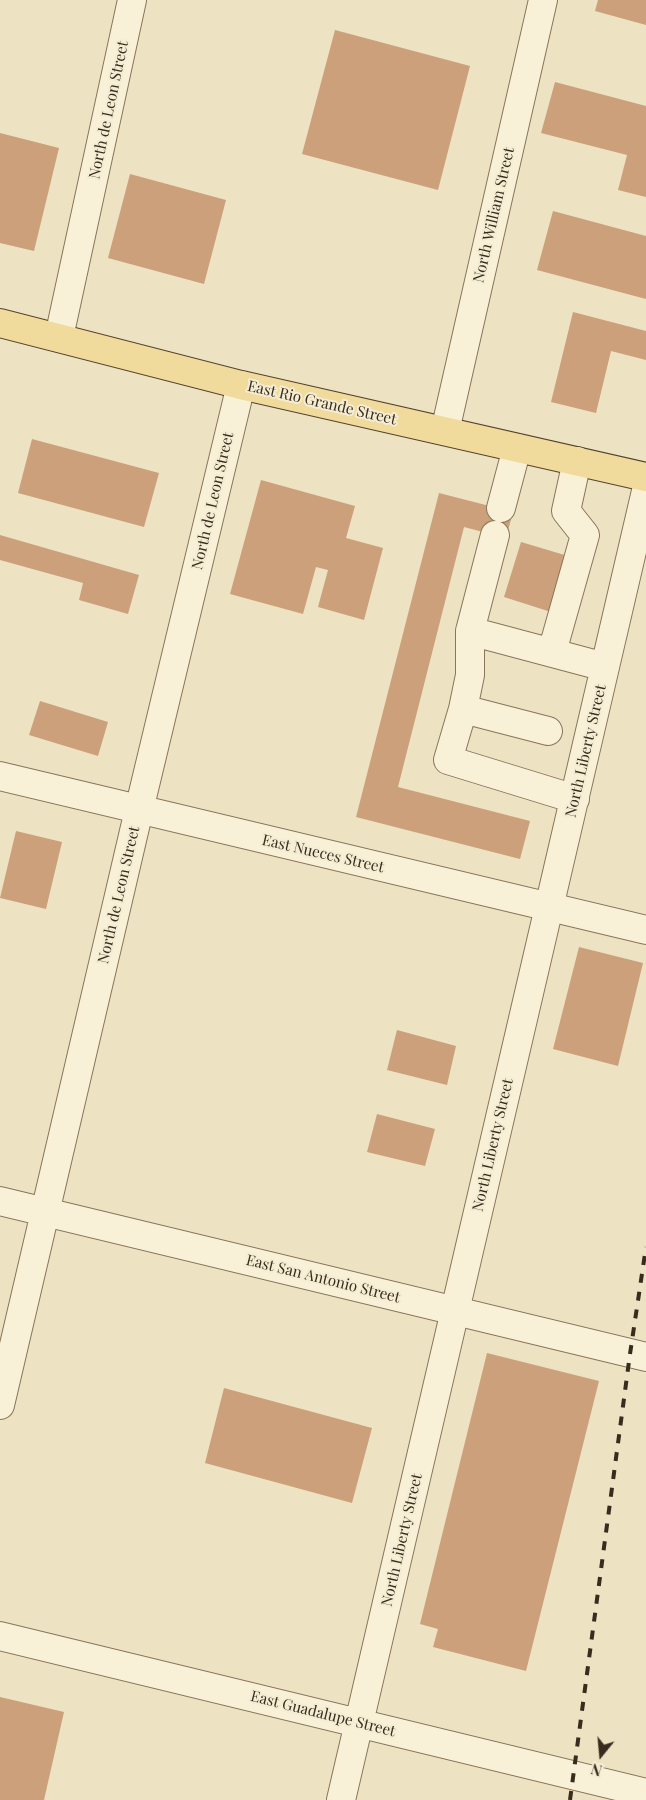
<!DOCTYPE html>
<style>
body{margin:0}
#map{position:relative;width:646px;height:1800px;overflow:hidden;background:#ede3c3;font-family:"Playfair Display",serif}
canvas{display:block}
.north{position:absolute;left:576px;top:1730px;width:50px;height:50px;-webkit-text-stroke:4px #f5edd3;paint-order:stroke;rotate:197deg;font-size:14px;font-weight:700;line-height:20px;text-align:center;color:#382c1e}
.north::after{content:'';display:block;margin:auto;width:18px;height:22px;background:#382c1e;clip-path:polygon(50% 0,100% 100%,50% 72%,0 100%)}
</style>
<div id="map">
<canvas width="646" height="1800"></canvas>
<div class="north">N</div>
</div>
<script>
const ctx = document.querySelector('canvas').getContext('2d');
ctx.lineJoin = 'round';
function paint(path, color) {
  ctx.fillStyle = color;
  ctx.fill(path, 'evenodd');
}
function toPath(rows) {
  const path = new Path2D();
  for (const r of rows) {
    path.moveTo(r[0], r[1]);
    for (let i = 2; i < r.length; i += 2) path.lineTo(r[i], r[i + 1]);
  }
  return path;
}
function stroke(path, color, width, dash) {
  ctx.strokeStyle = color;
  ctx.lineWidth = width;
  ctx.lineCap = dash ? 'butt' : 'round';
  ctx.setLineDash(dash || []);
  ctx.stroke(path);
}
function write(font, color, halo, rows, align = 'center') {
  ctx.font = font + ' "Playfair Display",serif';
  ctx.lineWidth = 4;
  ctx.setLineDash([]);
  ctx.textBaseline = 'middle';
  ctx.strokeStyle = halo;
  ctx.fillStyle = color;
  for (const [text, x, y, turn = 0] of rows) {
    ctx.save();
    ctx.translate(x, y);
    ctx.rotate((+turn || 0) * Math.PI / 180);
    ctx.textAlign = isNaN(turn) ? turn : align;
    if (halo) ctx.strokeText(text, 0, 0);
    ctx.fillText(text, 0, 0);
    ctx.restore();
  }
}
paint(toPath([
 [598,0,646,0,646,25,595,11],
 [335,30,470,66,438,190,302,154],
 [555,82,646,106,646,197,618,190,627,155,541,133],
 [0,133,59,148,34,251,0,243],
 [130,174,226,200,204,284,108,258],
 [553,211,646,236,646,299,537,270],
 [573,312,646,331,646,360,611,351,596,413,551,402],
 [32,439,159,473,144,527,18,493],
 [261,480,355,506,346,538,383,548,364,620,318,607,328,570,316,567,303,614,230,594],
 [439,493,513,512,506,538,464,527,398,787,530,821,520,859,356,817],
 [0,535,139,575,128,614,79,600,83,583,0,560],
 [521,542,568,556,551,612,504,597],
 [40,701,108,722,98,756,29,735],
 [16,831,62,842,46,909,0,898],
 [579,947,643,963,618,1066,553,1049],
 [397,1030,456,1046,447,1085,387,1070],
 [377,1114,435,1129,425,1166,367,1152],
 [487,1353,599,1381,526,1671,433,1647,438,1629,420,1624],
 [224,1388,372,1428,352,1503,205,1463],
 [0,1697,64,1712,44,1800,0,1800]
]), '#cba07a');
const minor = toPath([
 [59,337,132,0],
 [445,431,543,0],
 [501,508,517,448],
 [470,631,495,535],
 [552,652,585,535,566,511,577,461],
 [463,709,470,675,470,631,605,667],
 [548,731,463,709,448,760,575,799],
 [0,776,646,930],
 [0,1201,646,1357],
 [0,1405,139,810,241,385],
 [0,1636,646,1793],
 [341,1800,646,491]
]);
const major = toPath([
 [0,323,241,385,646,477]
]);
stroke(minor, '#88755a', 30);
stroke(major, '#55432e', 30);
stroke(minor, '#f8f0d7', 28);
stroke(major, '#f0da9c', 28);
stroke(toPath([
 [570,1800,630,1354,646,1247]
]), '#382c1e', 4, [9, 9]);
write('15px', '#382c1e', '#f5edd3', [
 ["North de Leon Street",109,110,-78],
 ["North William Street",494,215,-77],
 ["East Rio Grande Street",322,403,13],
 ["North de Leon Street",213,501,-77],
 ["North Liberty Street",586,751,-77],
 ["East Nueces Street",323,854,13],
 ["North de Leon Street",119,895,-77],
 ["North Liberty Street",493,1145,-77],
 ["East San Antonio Street",323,1279,14],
 ["North Liberty Street",402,1540,-77],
 ["East Guadalupe Street",323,1714,14]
]);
</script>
